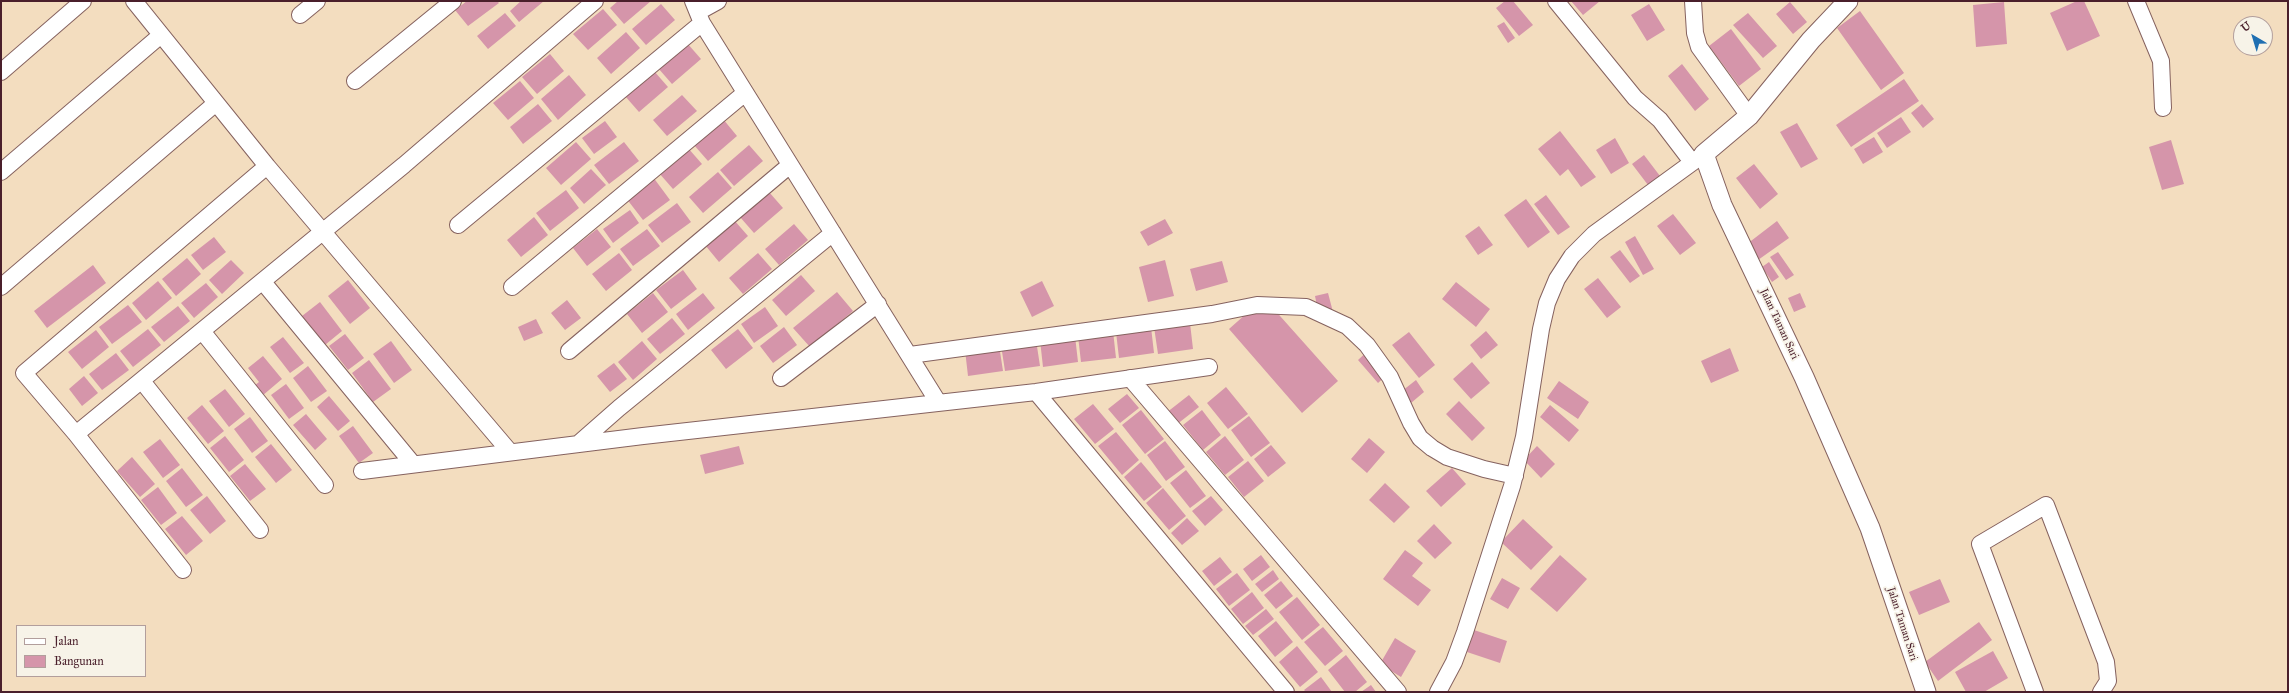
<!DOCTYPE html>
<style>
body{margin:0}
#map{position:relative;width:2289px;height:693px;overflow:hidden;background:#f3ddbf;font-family:"IM FELL Great Primer",serif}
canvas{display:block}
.frame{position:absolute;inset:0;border:2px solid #4a1f2b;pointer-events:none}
.legend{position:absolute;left:16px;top:625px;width:130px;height:52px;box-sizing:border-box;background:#f7f3e8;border:1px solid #b29e9c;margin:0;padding:5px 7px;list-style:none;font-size:12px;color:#4a1f2b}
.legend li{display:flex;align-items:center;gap:8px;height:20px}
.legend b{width:20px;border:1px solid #b29e9c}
.north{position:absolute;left:2233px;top:16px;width:40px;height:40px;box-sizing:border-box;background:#f7f3e8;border:1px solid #b29e9c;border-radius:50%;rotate:322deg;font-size:11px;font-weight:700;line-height:16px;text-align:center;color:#4a1f2b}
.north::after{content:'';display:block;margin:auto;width:14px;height:18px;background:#1f6fb2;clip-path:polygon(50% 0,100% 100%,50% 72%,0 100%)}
</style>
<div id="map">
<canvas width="2289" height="693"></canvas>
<div class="frame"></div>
<ul class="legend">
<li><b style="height:5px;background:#fff"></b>Jalan</li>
<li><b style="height:11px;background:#d595aa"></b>Bangunan</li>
</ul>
<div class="north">U</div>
</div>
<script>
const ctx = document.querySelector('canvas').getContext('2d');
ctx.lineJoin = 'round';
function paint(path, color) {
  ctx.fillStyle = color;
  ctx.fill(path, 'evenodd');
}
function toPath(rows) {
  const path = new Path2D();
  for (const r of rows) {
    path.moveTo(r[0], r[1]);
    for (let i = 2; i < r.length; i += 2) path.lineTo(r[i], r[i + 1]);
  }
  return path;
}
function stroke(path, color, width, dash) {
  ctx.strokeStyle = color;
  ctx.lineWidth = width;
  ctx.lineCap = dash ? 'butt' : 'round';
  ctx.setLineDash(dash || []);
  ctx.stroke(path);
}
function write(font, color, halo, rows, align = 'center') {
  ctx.font = font + ' "IM FELL Great Primer",serif';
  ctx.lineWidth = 3.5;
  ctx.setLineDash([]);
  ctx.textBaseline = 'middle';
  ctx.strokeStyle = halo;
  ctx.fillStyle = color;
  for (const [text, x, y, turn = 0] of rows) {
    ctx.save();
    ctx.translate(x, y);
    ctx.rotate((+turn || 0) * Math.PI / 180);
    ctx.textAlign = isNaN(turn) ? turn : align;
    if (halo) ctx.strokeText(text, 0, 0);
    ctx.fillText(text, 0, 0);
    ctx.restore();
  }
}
paint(toPath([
 [467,1,497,1,499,3,468,26,455,10],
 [521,1,544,1,519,22,510,11],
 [618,1,651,1,624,24,610,8],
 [1505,1,1513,1,1533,25,1519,36,1496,8],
 [1571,1,1600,1,1583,15],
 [2077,1,2084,1,2100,36,2067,51,2050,13],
 [1790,2,1807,22,1793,34,1776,14],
 [2004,2,2007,44,1976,47,1973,5],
 [661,4,675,20,646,45,632,29],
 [1649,4,1665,30,1647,41,1631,15],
 [603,9,617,25,588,50,573,34],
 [1860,11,1904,73,1881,90,1837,28],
 [505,13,516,26,488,49,477,36],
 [1748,13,1777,46,1763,58,1733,25],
 [1504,22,1515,38,1508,43,1497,26],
 [1731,29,1761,69,1739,86,1709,46],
 [626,32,640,48,611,74,597,58],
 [687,43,701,59,672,84,658,68],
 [550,54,564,71,537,94,522,77],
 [1682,64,1709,99,1695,111,1668,76],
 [654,71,668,87,639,112,625,96],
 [569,75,586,95,558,120,541,99],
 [1904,79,1919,101,1851,147,1836,125],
 [520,81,534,98,508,120,493,103],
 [682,95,697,111,667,136,653,120],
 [538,104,552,121,523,144,510,127],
 [1922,104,1934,119,1923,128,1911,113],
 [1901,117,1911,132,1887,148,1877,133],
 [723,119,737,136,708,161,694,145],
 [605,121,617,137,594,154,582,138],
 [1797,123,1818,159,1801,168,1780,132],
 [1560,131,1596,177,1581,187,1568,169,1560,176,1538,149],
 [1874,137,1883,152,1863,164,1854,149],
 [1615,138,1629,163,1611,174,1596,150],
 [2171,140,2184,184,2162,190,2149,147],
 [576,142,591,159,561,185,546,168],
 [624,142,639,161,609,184,594,165],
 [749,145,763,161,734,186,720,170],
 [688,148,702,164,673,189,659,173],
 [1644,155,1660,176,1648,185,1632,164],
 [1754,164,1778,194,1760,209,1736,178],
 [591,169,606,185,584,204,570,188],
 [718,172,732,188,703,213,689,197],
 [653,177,670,200,643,220,626,198],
 [566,190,579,208,550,231,536,213],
 [769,192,783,208,754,233,740,217],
 [1546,195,1570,227,1558,235,1534,204],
 [1526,199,1550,232,1528,248,1504,215],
 [677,203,691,222,662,243,648,225],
 [630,210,639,223,613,243,603,229],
 [1673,214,1696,243,1680,255,1657,226],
 [534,217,548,235,521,257,507,240],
 [1165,219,1173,233,1148,246,1140,232],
 [734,220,748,236,719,262,705,245],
 [1777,221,1789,238,1758,260,1747,244],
 [794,224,808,240,779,265,765,249],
 [1479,226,1493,245,1478,255,1465,236],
 [597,229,611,247,587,266,573,248],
 [647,229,660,246,633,266,620,249],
 [1635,236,1654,269,1643,275,1625,242],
 [214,237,226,252,203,270,191,255],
 [1620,250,1640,276,1630,283,1610,257],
 [1778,252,1794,275,1786,280,1770,257],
 [619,253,632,270,606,291,592,274],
 [758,253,772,269,743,294,729,278],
 [187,258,201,274,176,296,162,279],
 [231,260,244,273,222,294,209,280],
 [1165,260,1174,296,1148,302,1139,267],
 [1222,261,1228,282,1196,291,1190,269],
 [1769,262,1779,277,1772,282,1762,267],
 [93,265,106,283,47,328,34,311],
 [683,270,697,289,671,309,656,290],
 [801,275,815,291,786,316,772,300],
 [1598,278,1621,307,1607,318,1584,289],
 [348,280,370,308,350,324,328,296],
 [158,281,172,298,146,320,132,303],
 [1042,281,1054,306,1032,317,1020,292],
 [1456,282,1490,309,1476,327,1442,299],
 [206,283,218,297,194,318,181,303],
 [837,292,853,311,810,347,793,328],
 [653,293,668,312,642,333,627,314],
 [703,293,715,308,688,330,676,314],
 [1328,293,1333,312,1319,316,1315,296],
 [1800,293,1806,307,1794,312,1788,298],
 [1264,298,1338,381,1302,413,1229,329],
 [567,300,581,318,565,330,551,313],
 [320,302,342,331,325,345,302,316],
 [128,305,142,322,112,344,99,327],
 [178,306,190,321,164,342,151,327],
 [765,307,778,326,754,343,741,324],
 [672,318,685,334,660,354,647,339],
 [536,319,543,333,524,341,518,327],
 [1190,323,1193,349,1158,354,1154,327],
 [784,327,797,345,773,363,760,346],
 [1151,327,1154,353,1119,358,1116,332],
 [148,329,161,345,133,367,120,351],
 [738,329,753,348,726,369,711,350],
 [96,330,109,347,82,369,68,352],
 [1113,331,1116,358,1081,362,1078,336],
 [1486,331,1498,345,1481,359,1470,345],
 [1409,332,1435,365,1419,378,1392,345],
 [345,334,364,358,348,370,329,346],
 [1075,336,1078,362,1043,367,1040,340],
 [283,337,304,363,290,373,270,347],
 [1036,340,1040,366,1005,371,1001,345],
 [391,341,412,370,394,383,373,354],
 [642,341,657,359,633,380,618,362],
 [999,345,1003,371,968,376,965,350],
 [1371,348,1391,371,1378,383,1358,360],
 [1730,348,1739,371,1711,383,1701,361],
 [116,353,129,370,102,390,89,374],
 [263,356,282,379,262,396,254,386,259,382,248,368],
 [369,360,391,389,373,402,352,373],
 [1472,362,1490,383,1471,399,1453,379],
 [614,363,627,379,610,392,597,376],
 [308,366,327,391,311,402,293,378],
 [84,376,98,393,82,406,69,389],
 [1416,380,1424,392,1411,403,1402,391],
 [1559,381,1589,402,1578,419,1547,398],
 [286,384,304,408,289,419,271,395],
 [1226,387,1248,414,1228,429,1207,403],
 [225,389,245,414,229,427,209,401],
 [1127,394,1139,408,1120,423,1108,409],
 [1189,395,1199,407,1176,425,1166,413],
 [329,396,350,421,338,431,317,407],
 [1459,401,1485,428,1472,441,1446,414],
 [1093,404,1114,429,1095,444,1074,419],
 [202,405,224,431,208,444,187,418],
 [1550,405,1579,430,1569,442,1540,417],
 [1141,410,1164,439,1145,454,1122,425],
 [1202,410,1221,435,1203,450,1183,425],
 [306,414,327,439,315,450,293,425],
 [1249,416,1270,443,1251,457,1231,430],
 [250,417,268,441,252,453,234,429],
 [353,426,373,453,359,463,339,436],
 [1116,432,1139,460,1122,475,1098,446],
 [225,436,244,460,229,472,210,448],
 [1225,436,1244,460,1225,475,1206,452],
 [1369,438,1385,452,1367,473,1351,459],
 [160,439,180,465,163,478,143,452],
 [1165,441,1185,467,1166,481,1147,455],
 [271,444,292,470,276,483,255,457],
 [1271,445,1286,463,1268,477,1254,459],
 [739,446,744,464,705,474,700,455],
 [1537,446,1555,464,1541,478,1524,460],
 [132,457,155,484,140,497,117,471],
 [1248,461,1264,481,1244,497,1228,477],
 [1141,462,1162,487,1144,501,1124,477],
 [245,464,266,489,250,501,230,476],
 [182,468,203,495,186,507,166,481],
 [1452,468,1466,484,1441,507,1426,491],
 [1186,470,1206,496,1190,508,1170,483],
 [1385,483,1410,507,1394,523,1369,500],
 [158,487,177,513,161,525,141,500],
 [1163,488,1186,516,1169,530,1146,503],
 [207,496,226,521,210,534,190,510],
 [1211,496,1223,510,1205,526,1192,511],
 [182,516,203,541,186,555,165,529],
 [1187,518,1199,531,1182,545,1171,533],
 [1523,519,1553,547,1531,570,1501,542],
 [1434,524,1452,543,1435,559,1417,541],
 [1405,550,1423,563,1412,576,1431,590,1418,606,1383,579],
 [1261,555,1270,567,1252,581,1243,569],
 [1560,555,1587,579,1557,612,1530,589],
 [1220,557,1232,572,1214,586,1202,571],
 [1273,570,1279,579,1262,592,1255,584],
 [1237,573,1250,590,1229,606,1216,589],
 [1502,578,1520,588,1508,609,1490,599],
 [1940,579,1950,602,1919,615,1909,592],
 [1281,581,1293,596,1276,609,1264,595],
 [1252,592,1264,608,1243,624,1231,609],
 [1297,597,1320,625,1302,640,1279,612],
 [1266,609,1274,619,1253,635,1245,626],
 [1276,621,1293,642,1275,657,1258,636],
 [1979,622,1992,640,1938,681,1925,662],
 [1323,627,1343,651,1325,666,1304,642],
 [1474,630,1507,641,1500,663,1467,652],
 [1395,638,1416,651,1401,677,1380,664],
 [1297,646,1318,672,1300,687,1279,662],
 [1993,651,2008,678,1984,692,1966,692,1955,672],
 [1346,655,1367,682,1355,692,1345,692,1328,670],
 [1321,677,1332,692,1306,692,1304,690],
 [1371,685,1376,692,1361,692]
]), '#d595aa');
const minor = toPath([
 [134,1,267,166],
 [693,1,702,23,938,402],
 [1556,1,1635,98,1660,120,1692,162],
 [1693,1,1695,33,1699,47,1749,116],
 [2136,1,2161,61,2163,108],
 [698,12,718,1],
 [300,15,317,1],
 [1,72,83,1],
 [355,81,453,1],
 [1,172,161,35],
 [458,225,702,23],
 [263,282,413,464],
 [1,287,216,103],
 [512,287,745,93],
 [202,331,325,485],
 [569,351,790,165],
 [910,355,1212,314,1257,305,1306,307,1347,326,1367,345,1390,377,1411,423,1420,438,1432,448,1447,457,1484,469,1515,476],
 [781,378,878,304],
 [1130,378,1398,692],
 [142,381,260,530],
 [1036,392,1286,692],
 [76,434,404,165,595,1],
 [578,444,619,408,833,233],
 [362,471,643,436,1036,392,1209,367],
 [183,570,76,434,24,373,267,166,510,452],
 [1438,692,1454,662,1465,632,1512,486,1524,437,1541,329,1547,303,1557,279,1572,256,1594,234,1704,154],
 [2035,692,1980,544,2046,505,2106,662,2108,681,2101,692]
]);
const tertiary = toPath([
 [1848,1,1811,40,1749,116,1704,154,1722,205,1804,377,1870,528,1926,692]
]);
stroke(minor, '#85625f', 18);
stroke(tertiary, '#85625f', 21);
stroke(minor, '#fff', 16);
stroke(tertiary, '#fff', 19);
write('11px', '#4a1f2b', '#f7f3e8', [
 ["Jalan Taman Sari",1779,324,65],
 ["Jalan Taman Sari",1902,624,72]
]);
</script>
